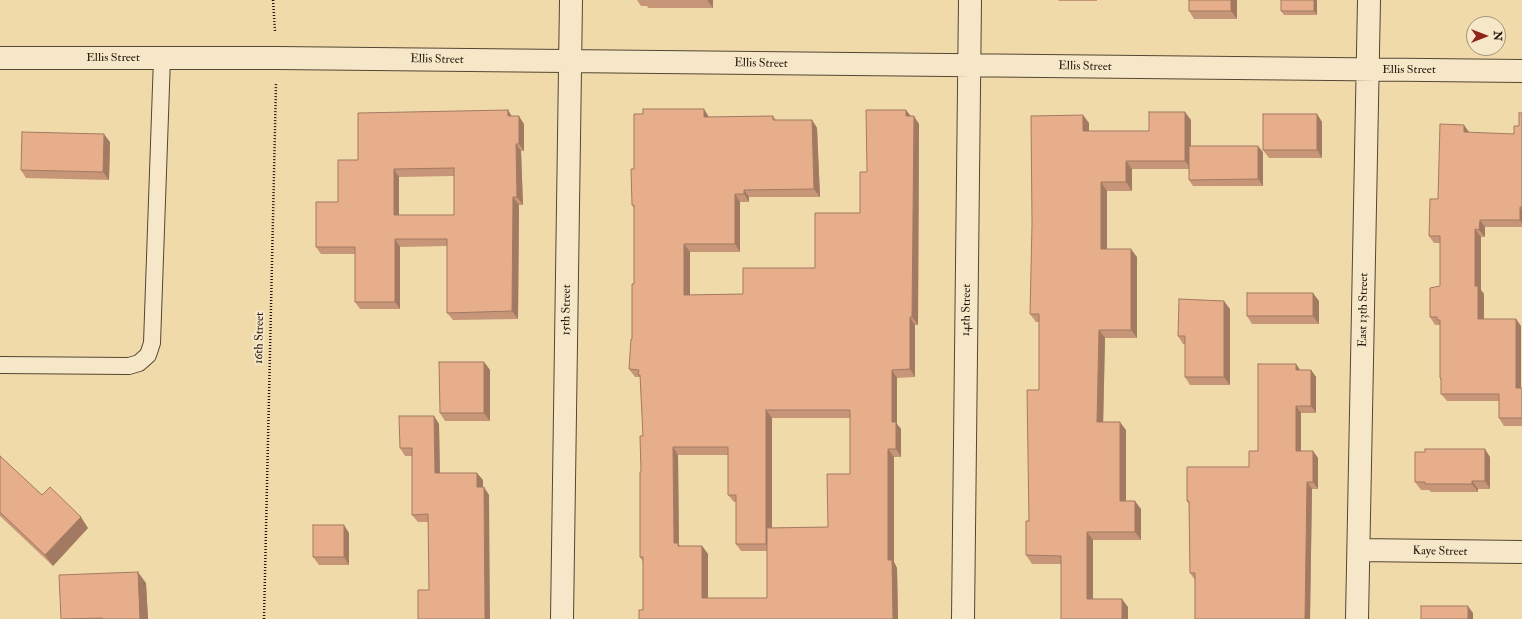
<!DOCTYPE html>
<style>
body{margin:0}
#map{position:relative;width:1522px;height:619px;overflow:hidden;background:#f1daaa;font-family:"IM FELL Double Pica",serif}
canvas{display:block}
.north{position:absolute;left:1466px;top:16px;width:40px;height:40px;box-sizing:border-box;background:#f6e7c8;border:1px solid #a0937c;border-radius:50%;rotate:90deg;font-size:11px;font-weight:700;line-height:16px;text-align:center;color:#20150b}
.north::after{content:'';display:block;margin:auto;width:14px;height:18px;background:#8f2418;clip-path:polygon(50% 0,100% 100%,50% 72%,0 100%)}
</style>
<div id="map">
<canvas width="1522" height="619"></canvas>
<div class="north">N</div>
</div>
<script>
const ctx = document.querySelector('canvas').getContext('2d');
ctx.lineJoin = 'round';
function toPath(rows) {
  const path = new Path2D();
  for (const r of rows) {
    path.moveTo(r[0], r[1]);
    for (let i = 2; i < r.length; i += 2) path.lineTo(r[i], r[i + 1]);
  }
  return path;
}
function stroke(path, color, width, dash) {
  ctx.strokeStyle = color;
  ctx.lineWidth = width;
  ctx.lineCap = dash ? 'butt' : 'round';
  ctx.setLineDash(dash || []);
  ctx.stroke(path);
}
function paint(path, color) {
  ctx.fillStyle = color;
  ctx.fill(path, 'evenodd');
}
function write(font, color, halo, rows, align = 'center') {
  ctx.font = font + ' "IM FELL Double Pica",serif';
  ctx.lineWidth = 4;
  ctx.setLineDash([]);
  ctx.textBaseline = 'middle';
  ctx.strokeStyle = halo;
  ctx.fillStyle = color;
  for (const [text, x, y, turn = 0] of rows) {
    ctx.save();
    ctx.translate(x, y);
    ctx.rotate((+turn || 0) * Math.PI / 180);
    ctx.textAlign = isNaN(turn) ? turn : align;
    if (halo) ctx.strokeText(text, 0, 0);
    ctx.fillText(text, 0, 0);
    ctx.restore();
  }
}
const service = toPath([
 [0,365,129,366,139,363,148,355,152,343,162,58]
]);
const minor = toPath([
 [0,58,278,58,1522,71],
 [1359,550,1522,552],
 [562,619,571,0],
 [963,619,970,0],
 [1357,619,1369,0]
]);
stroke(service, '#544633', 18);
stroke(minor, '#544633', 24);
stroke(toPath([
 [273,0,275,31],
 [264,619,276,84]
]), '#20150b', 2.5, [1, 2]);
stroke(service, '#f6e7c8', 16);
stroke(minor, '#f6e7c8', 22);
paint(toPath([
 [637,0,713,0,713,8,648,8,647,6,641,6],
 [1058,0,1097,0,1097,1,1059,1],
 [1237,0,1237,19,1194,19,1189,11],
 [1317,0,1317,15,1284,15,1281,11],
 [906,110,911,116,919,124,918,325,915,325,915,377,897,378,897,424,901,429,901,457,894,457,894,562,897,568,898,619,643,610,643,562,640,557,643,436,640,378,640,377,635,377,629,369,632,339,634,284,634,208,632,205,634,169,709,117,773,116,776,120,812,120,817,128,820,197,749,197,749,202,740,202,740,252,690,252,690,295,743,294,815,268,860,213,867,172],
 [772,418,850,418,850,474,828,527,772,528],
 [678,455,728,455,728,495,734,502,736,502,736,544,741,551,767,551,767,598,708,598,708,554,702,546,680,546,679,545],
 [1522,113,1522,227,1485,227,1485,237,1481,237,1481,290,1484,294,1484,319,1516,319,1521,326,1521,388,1522,388,1522,426,1504,426,1499,418,1499,401,1447,401,1441,394,1441,380,1440,378,1440,325,1435,325,1430,317,1440,286,1440,243,1434,243,1429,236,1438,199,1469,133,1514,134,1519,126],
 [1317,114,1322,122,1322,158,1269,158,1263,150],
 [512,116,524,124,524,151,521,151,523,205,519,205,518,319,453,320,447,313,447,246,400,247,400,309,360,309,355,302,355,254,321,254,316,247,358,160],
 [454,176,454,215,399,215,399,177],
 [1191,120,1191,146,1263,152,1263,186,1193,186,1189,180,1189,169,1132,169,1132,191,1107,191,1107,249,1137,257,1137,338,1105,338,1103,422,1126,430,1126,501,1141,509,1141,540,1093,540,1093,599,1128,607,1128,619,1061,619,1061,564,1032,564,1026,555,1039,390,1039,322,1036,322,1030,314,1089,123,1089,131,1149,131],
 [110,142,109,180,26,178,21,170],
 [1319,301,1319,324,1252,324,1247,316],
 [1230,309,1230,385,1190,385,1185,377,1185,344,1183,344,1178,336],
 [484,362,490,370,490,421,445,421,440,413],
 [1300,370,1311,370,1316,377,1316,413,1301,413,1301,451,1313,451,1318,458,1318,489,1312,489,1310,619,1195,619,1195,580,1190,573,1189,504,1187,501,1249,467],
 [434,416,439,424,440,473,483,480,483,487,489,495,429,590,428,522,418,522,412,515,412,456,405,456,400,448],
 [0,456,42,495,88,528,53,566,0,516],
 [1490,457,1490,489,1478,489,1478,492,1431,492,1429,490,1421,490,1415,482],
 [349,533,349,565,319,565,313,557],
 [146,583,148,619,61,619]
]), '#c79678');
paint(toPath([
 [707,0,713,0,713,8],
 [1231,0,1237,0,1237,19,1231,11],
 [1314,0,1317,0,1317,15,1314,11],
 [704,109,709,117,710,125,704,117],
 [508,110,513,118,508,116],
 [906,110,911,117,906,116],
 [1185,112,1191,120,1191,169,1185,161],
 [1317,114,1322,122,1322,158,1317,150],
 [1083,115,1089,123,1089,139,1083,131],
 [519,116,524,124,524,151,519,144],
 [914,116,919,124,918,325,912,317],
 [812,120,817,128,820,197,814,189],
 [1464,125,1469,132,1464,132],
 [104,134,110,142,109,180,103,172],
 [516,144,521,151,523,205,517,197],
 [1258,146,1263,152,1263,186,1258,179],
 [1126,161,1132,169,1132,191,1126,182],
 [394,169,399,177,399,223,394,215],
 [1101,182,1107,191,1107,257,1101,249],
 [744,190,749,197,749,202,744,194],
 [735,194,740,202,740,252,735,244],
 [513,197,519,205,518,319,512,311],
 [1520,207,1522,210,1522,223,1520,220],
 [1480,220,1485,227,1485,237,1479,230],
 [1475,229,1481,237,1481,290,1484,294,1484,326,1478,319,1475,286],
 [395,239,400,247,400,309,395,302],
 [684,244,690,252,690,302,684,295],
 [1131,249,1137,257,1137,338,1131,330],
 [1313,293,1319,301,1319,324,1313,316],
 [1224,301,1230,309,1230,385,1224,377],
 [910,317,915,325,915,377,910,369],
 [1516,319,1521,326,1521,395,1516,388],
 [1099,330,1105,338,1103,430,1097,422],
 [484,362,490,370,490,421,484,413],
 [1296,364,1301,371,1296,370],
 [892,370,897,378,897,424,901,429,901,457,896,449,892,422],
 [1311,370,1316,377,1316,413,1311,406],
 [1296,406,1301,413,1301,458,1296,451],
 [766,410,772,418,772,551,766,544],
 [434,416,439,424,440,481,435,473],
 [1120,422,1126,430,1126,509,1120,501],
 [673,447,678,455,679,545,683,550,674,543],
 [888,449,894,457,894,562,897,568,898,619,893,619,888,560],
 [1485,449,1490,457,1490,489,1485,481],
 [1313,451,1318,458,1318,489,1313,482],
 [477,473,483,480,483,495,477,487],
 [1472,481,1478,489,1478,492,1472,484],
 [1307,482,1312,489,1310,619,1305,619],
 [484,487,489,495,490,619,485,619],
 [1135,501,1141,509,1141,540,1135,532],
 [81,517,88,528,53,566,45,555],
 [344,525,349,533,349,565,344,557],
 [1087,532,1093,540,1093,607,1087,599],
 [702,546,708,554,708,606,702,598],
 [138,572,146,583,148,619,140,619],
 [1122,599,1128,607,1128,619,1122,619],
 [1468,606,1473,613,1473,619,1468,619]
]), '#a27a62');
const building = toPath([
 [1189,0,1231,0,1231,11,1189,11,1189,0],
 [1281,0,1314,0,1314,11,1281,11,1281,0],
 [643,109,704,109,704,117,773,116,773,120,812,120,814,189,744,190,744,194,735,194,735,244,684,244,684,295,743,294,743,268,815,268,815,213,860,213,860,172,867,172,866,110,906,110,906,116,914,116,912,317,910,317,910,369,892,370,892,422,896,422,896,449,888,449,888,560,892,560,893,619,639,619,639,610,643,610,643,557,640,557,640,472,641,472,640,436,643,436,640,375,638,375,639,370,629,369,631,339,632,339,632,284,634,284,634,205,632,205,631,169,634,169,634,114,643,114,643,109],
 [766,410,850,410,850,474,827,474,828,527,767,528,767,598,702,598,702,546,678,546,678,543,674,543,673,447,728,447,728,495,736,495,736,544,766,544,766,410],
 [508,110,508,116,519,116,519,144,516,144,517,197,513,197,512,311,447,313,447,239,395,239,395,302,355,302,355,247,316,247,316,202,338,202,338,160,358,160,358,113,508,110],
 [454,168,454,215,394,215,394,169,454,168],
 [1149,112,1185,112,1185,161,1126,161,1126,182,1101,182,1101,249,1131,249,1131,330,1099,330,1097,422,1120,422,1120,501,1135,501,1135,532,1087,532,1087,599,1122,599,1122,619,1061,619,1061,556,1026,555,1026,521,1029,521,1027,390,1039,390,1039,314,1030,314,1032,224,1031,116,1083,115,1083,131,1149,131,1149,112],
 [1519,113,1522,113,1522,207,1520,207,1520,220,1480,220,1479,230,1475,229,1475,286,1478,286,1478,319,1516,319,1516,388,1522,388,1522,418,1499,418,1499,394,1441,394,1441,378,1440,378,1440,320,1437,320,1437,317,1430,317,1430,288,1440,286,1440,236,1429,236,1430,199,1438,199,1440,124,1464,125,1464,132,1514,134,1514,126,1519,126,1519,113],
 [1263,114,1317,114,1317,150,1263,150,1263,114],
 [22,132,104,134,103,172,21,170,22,132],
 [1189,146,1258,146,1258,179,1189,180,1189,146],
 [1247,293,1313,293,1313,316,1247,316,1247,293],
 [1179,299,1224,301,1224,377,1185,377,1185,336,1178,336,1179,299],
 [439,362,484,362,484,413,440,413,439,362],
 [1258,364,1296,364,1296,370,1311,370,1311,406,1296,406,1296,451,1313,451,1313,482,1307,482,1305,619,1195,619,1195,573,1190,573,1189,501,1187,501,1187,467,1249,467,1249,451,1258,451,1258,364],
 [399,416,434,416,435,473,477,473,477,487,484,487,485,619,418,619,418,590,429,590,428,514,412,515,412,448,400,448,399,416],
 [1425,449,1485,449,1485,481,1472,481,1472,484,1425,484,1425,482,1415,482,1415,452,1425,452,1425,449],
 [0,456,42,495,50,487,81,517,45,555,0,512,0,456],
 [313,525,344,525,344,557,313,557,313,525],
 [138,572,140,619,102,619,102,618,61,619,59,575,138,572],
 [1421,606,1468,606,1468,619,1421,619,1421,606]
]);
paint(building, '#e7ae8c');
stroke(building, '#a27a62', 1);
write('12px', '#20150b', '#f6e7c8', [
 ["Ellis Street",113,58],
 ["Ellis Street",437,60,1],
 ["Ellis Street",761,64,1],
 ["Ellis Street",1085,67,1],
 ["Ellis Street",1409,70],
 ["15th Street",567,310,-89],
 ["14th Street",967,310,-89],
 ["East 13th Street",1364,310,-89],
 ["16th Street",260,338,-89],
 ["Kaye Street",1440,552,1]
]);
</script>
